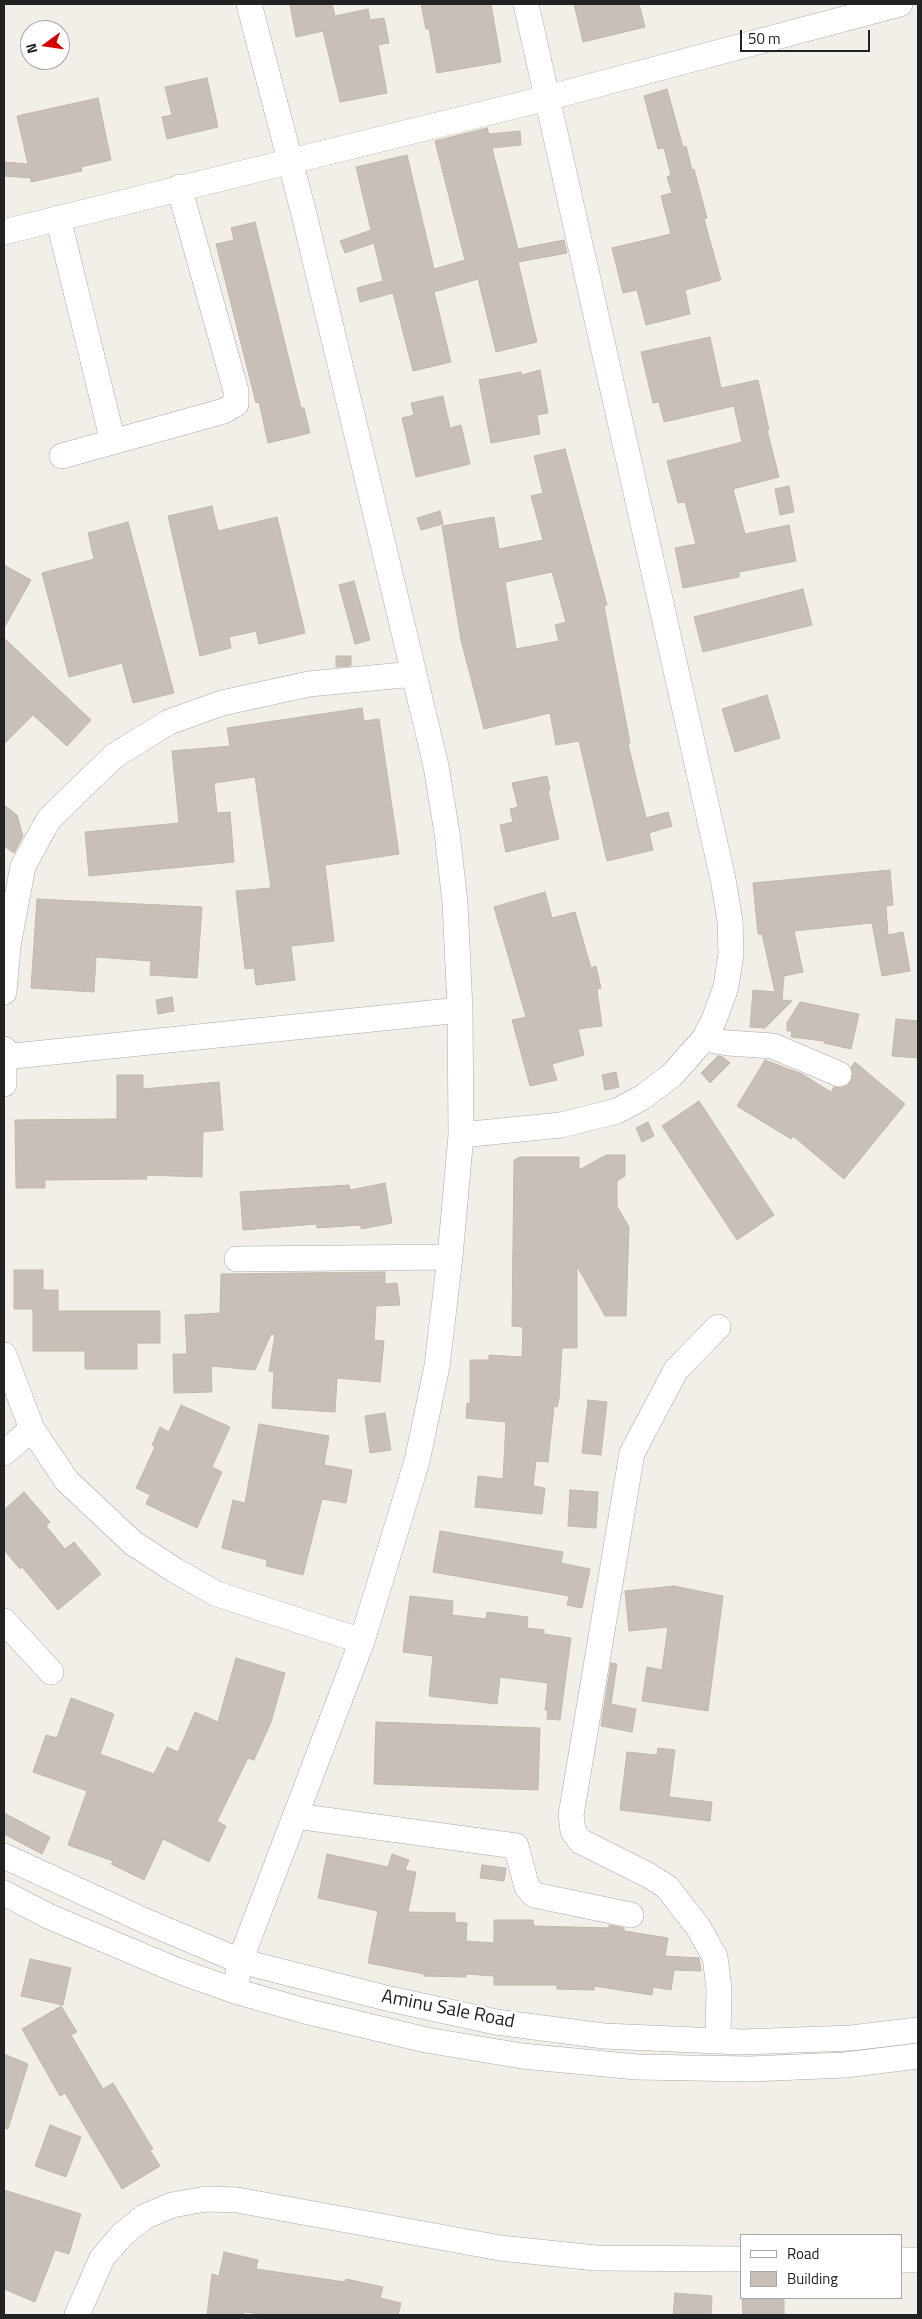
<!DOCTYPE html>
<style>
body{margin:0}
#map{position:relative;width:922px;height:2319px;overflow:hidden;background:#f2efe9;font-family:"Titillium Web",sans-serif}
canvas{display:block}
.frame{position:absolute;inset:0;border:5px solid #222;pointer-events:none}
.legend{position:absolute;left:740px;top:2234px;width:162px;height:65px;box-sizing:border-box;background:#fff;border:1px solid #a7a7a7;margin:0;padding:6px 9px;list-style:none;font-size:15px;color:#222}
.legend li{display:flex;align-items:center;gap:10px;height:25px}
.legend b{width:25px;border:1px solid #a7a7a7}
.north{position:absolute;left:20px;top:20px;width:50px;height:50px;box-sizing:border-box;background:#fff;border:1px solid #a7a7a7;border-radius:50%;rotate:256deg;font-size:14px;font-weight:700;line-height:20px;text-align:center;color:#222}
.north::after{content:'';display:block;margin:auto;width:18px;height:22px;background:#d40000;clip-path:polygon(50% 0,100% 100%,50% 72%,0 100%)}
.scale{position:absolute;left:740px;top:30px;width:130px;height:22px;box-sizing:border-box;border:2px solid #222;border-top:0;padding-left:6px;font-size:15px;line-height:18px;white-space:nowrap;color:#222;-webkit-text-stroke:4px #fff;paint-order:stroke}
</style>
<div id="map">
<canvas width="922" height="2319"></canvas>
<div class="frame"></div>
<ul class="legend">
<li><b style="height:6px;background:#fff"></b>Road</li>
<li><b style="height:14px;background:#c7bfb8"></b>Building</li>
</ul>
<div class="north">N</div>
<div class="scale">50 m</div>
</div>
<script>
const ctx = document.querySelector('canvas').getContext('2d');
ctx.lineJoin = 'round';
function paint(path, color) {
  ctx.fillStyle = color;
  ctx.fill(path, 'evenodd');
}
function toPath(rows) {
  const path = new Path2D();
  for (const r of rows) {
    path.moveTo(r[0], r[1]);
    for (let i = 2; i < r.length; i += 2) path.lineTo(r[i], r[i + 1]);
  }
  return path;
}
function stroke(path, color, width, dash) {
  ctx.strokeStyle = color;
  ctx.lineWidth = width;
  ctx.lineCap = dash ? 'butt' : 'round';
  ctx.setLineDash(dash || []);
  ctx.stroke(path);
}
function write(font, color, halo, rows, align = 'center') {
  ctx.font = font + ' "Titillium Web",sans-serif';
  ctx.lineWidth = 5;
  ctx.setLineDash([]);
  ctx.textBaseline = 'middle';
  ctx.strokeStyle = halo;
  ctx.fillStyle = color;
  for (const [text, x, y, turn = 0] of rows) {
    ctx.save();
    ctx.translate(x, y);
    ctx.rotate((+turn || 0) * Math.PI / 180);
    ctx.textAlign = isNaN(turn) ? turn : align;
    if (halo) ctx.strokeText(text, 0, 0);
    ctx.fillText(text, 0, 0);
    ctx.restore();
  }
}
const building = toPath([
 [290,4,332,4,335,16,368,9,370,20,384,18,389,43,378,45,387,93,340,102,323,31,296,37,290,4],
 [421,4,491,4,501,62,437,73,429,29,426,29,421,4],
 [574,4,639,4,645,27,583,42,574,4],
 [207,78,218,127,167,139,162,117,172,115,165,87,207,78],
 [667,89,683,147,686,146,692,170,694,169,707,218,704,219,721,280,685,290,690,314,646,325,637,290,623,293,612,248,671,234,661,196,672,193,667,177,671,175,664,148,658,149,644,96,667,89],
 [98,98,111,160,81,167,82,171,31,182,31,178,4,176,4,162,28,164,17,116,98,98],
 [487,128,489,134,520,131,521,145,492,148,518,249,564,240,567,253,518,262,537,342,496,352,478,279,434,292,451,362,413,371,393,293,360,302,357,288,383,281,374,243,345,253,340,241,371,230,356,167,407,155,434,269,465,260,435,141,487,128],
 [255,222,301,408,304,408,310,433,268,443,259,402,256,403,216,244,234,240,231,228,255,222],
 [710,337,721,388,758,380,769,430,767,430,779,477,733,489,745,534,789,525,796,561,739,572,739,577,683,588,675,548,696,544,685,502,678,503,667,461,742,442,734,406,664,422,659,402,653,403,641,352,710,337],
 [540,370,548,413,537,415,540,434,491,443,479,380,521,372,522,375,540,370],
 [443,396,450,428,461,425,470,464,416,477,402,418,414,415,411,403,443,396],
 [565,449,607,605,604,606,630,743,628,744,646,818,668,812,672,826,649,833,653,850,607,861,579,741,556,745,550,713,484,729,461,640,442,526,494,517,499,549,543,540,531,496,543,493,534,456,565,449],
 [552,572,566,622,555,625,559,641,516,649,505,582,552,572],
 [789,486,794,512,780,515,775,489,789,486],
 [212,506,218,531,277,517,305,633,259,644,256,631,229,637,231,648,200,656,168,516,212,506],
 [440,511,443,524,421,530,417,518,440,511],
 [128,522,174,693,133,703,122,663,69,677,42,573,94,559,88,533,128,522],
 [4,565,31,580,4,628,4,565],
 [354,581,370,640,355,644,339,585,354,581],
 [803,589,812,625,703,652,694,617,803,589],
 [4,638,91,720,67,746,33,715,4,744,4,638],
 [336,656,351,656,351,666,336,667,336,656],
 [767,695,780,738,735,752,722,709,767,695],
 [362,708,364,721,379,719,399,854,325,865,334,941,291,946,295,980,256,985,254,968,245,969,236,891,271,888,255,777,214,783,217,813,230,812,234,862,89,876,85,832,179,823,172,751,230,746,227,728,362,708],
 [547,776,550,790,548,791,559,839,506,852,500,825,513,822,510,809,518,807,512,783,547,776],
 [4,805,17,815,23,836,14,853,4,846,4,805],
 [890,870,893,905,886,906,888,935,903,932,910,971,882,976,872,923,794,931,803,972,784,976,782,1000,792,1001,765,1028,750,1027,753,990,775,992,762,934,758,934,753,883,890,870],
 [545,892,552,918,575,912,591,968,596,966,601,988,597,989,602,1026,578,1029,584,1055,552,1064,557,1080,530,1086,512,1020,526,1017,494,907,545,892],
 [37,899,202,907,197,978,150,975,151,961,96,957,94,992,31,988,37,899],
 [172,997,174,1011,158,1014,156,1000,172,997],
 [800,1002,859,1014,851,1049,824,1043,824,1041,791,1037,792,1031,787,1031,787,1023,800,1002],
 [896,1019,918,1021,918,1058,892,1056,896,1019],
 [718,1056,723,1057,730,1063,710,1083,701,1073,718,1056],
 [765,1060,802,1074,831,1092,834,1087,841,1088,848,1085,852,1079,851,1067,855,1062,905,1104,844,1179,793,1136,791,1139,737,1106,765,1060],
 [616,1072,619,1087,605,1090,602,1075,616,1072],
 [117,1075,143,1075,143,1089,219,1082,223,1130,203,1132,202,1177,146,1175,147,1179,45,1180,45,1188,16,1188,15,1120,117,1119,117,1075],
 [699,1101,774,1215,737,1240,662,1126,699,1101],
 [648,1122,654,1136,642,1142,636,1128,648,1122],
 [606,1155,625,1155,625,1176,617,1181,617,1206,629,1227,626,1316,605,1316,577,1266,577,1348,562,1348,559,1399,557,1407,554,1406,548,1462,536,1461,533,1486,545,1488,542,1514,475,1507,478,1476,503,1479,506,1422,466,1418,467,1403,470,1404,470,1360,489,1360,489,1355,522,1357,523,1327,512,1326,514,1160,520,1157,579,1157,579,1170,606,1155],
 [385,1183,392,1223,361,1229,361,1225,317,1228,317,1224,243,1230,240,1192,349,1185,350,1190,385,1183],
 [14,1270,43,1270,43,1290,58,1290,58,1311,160,1311,160,1343,137,1343,137,1369,85,1369,85,1351,33,1351,33,1309,14,1309,14,1270],
 [385,1272,385,1284,397,1283,400,1305,376,1306,374,1340,384,1341,380,1382,337,1378,335,1412,272,1408,274,1372,269,1371,275,1335,271,1334,255,1370,211,1366,212,1392,174,1393,173,1354,187,1354,185,1315,220,1313,221,1274,385,1272],
 [588,1400,607,1402,601,1455,582,1453,588,1400],
 [181,1405,230,1427,212,1467,222,1472,197,1528,146,1504,150,1495,136,1488,155,1447,152,1445,160,1427,169,1432,181,1405],
 [385,1413,391,1450,370,1453,365,1416,385,1413],
 [259,1424,329,1436,324,1465,352,1470,346,1503,322,1499,303,1575,266,1566,267,1560,222,1548,233,1500,245,1503,259,1424],
 [570,1490,598,1492,596,1528,568,1526,570,1490],
 [24,1492,50,1522,46,1526,65,1549,74,1542,101,1574,58,1610,22,1567,20,1569,4,1550,4,1510,24,1492],
 [440,1531,563,1552,561,1563,590,1569,582,1608,567,1605,569,1596,433,1572,440,1531],
 [674,1586,723,1596,708,1711,642,1701,647,1667,662,1670,668,1627,629,1631,625,1591,674,1586],
 [410,1596,453,1601,452,1615,486,1619,487,1612,528,1617,527,1628,544,1630,544,1634,571,1638,560,1720,547,1719,548,1710,545,1710,548,1683,500,1677,497,1704,429,1696,433,1656,403,1652,410,1596],
 [236,1658,285,1673,271,1722,254,1760,248,1758,217,1821,226,1826,209,1862,163,1839,144,1880,111,1864,113,1861,68,1845,87,1791,33,1772,46,1735,57,1738,71,1698,114,1714,100,1754,154,1774,167,1747,178,1752,195,1712,218,1722,236,1658],
 [611,1663,617,1664,611,1704,636,1709,632,1732,601,1726,611,1663],
 [376,1722,540,1728,538,1790,374,1784,376,1722],
 [658,1748,675,1750,669,1797,712,1802,710,1821,620,1810,627,1752,657,1755,658,1748],
 [4,1813,50,1837,42,1854,4,1834,4,1813],
 [327,1854,388,1867,392,1854,409,1860,405,1870,416,1872,408,1912,455,1913,455,1922,467,1923,466,1941,494,1943,494,1920,533,1920,534,1926,609,1928,609,1925,624,1928,624,1931,668,1938,665,1956,699,1958,701,1971,674,1970,671,1990,653,1987,652,1995,594,1986,594,1990,557,1989,557,1985,494,1985,494,1976,466,1974,466,1977,424,1976,424,1974,368,1963,378,1911,318,1898,327,1854],
 [482,1865,506,1868,504,1881,480,1878,482,1865],
 [30,1959,71,1968,63,2005,21,1996,30,1959],
 [61,2006,77,2032,71,2035,103,2089,113,2083,153,2149,150,2150,160,2166,122,2189,65,2093,60,2096,22,2029,61,2006],
 [4,2054,28,2064,8,2129,4,2128,4,2054],
 [50,2125,81,2137,66,2177,35,2166,50,2125],
 [4,2190,81,2214,69,2254,55,2250,35,2302,4,2289,4,2190],
 [224,2252,258,2260,256,2269,345,2282,346,2279,383,2287,380,2298,401,2303,398,2315,271,2315,244,2312,244,2315,207,2315,212,2274,219,2276,224,2252],
 [675,2293,712,2296,711,2315,673,2315,675,2293],
 [742,2298,784,2298,784,2315,743,2315,742,2298]
]);
paint(building, '#c7bfb8');
stroke(building, '#c4b6ab', 1);
const minor = toPath([
 [58,218,113,442],
 [4,232,547,98,900,4],
 [62,456,224,411,236,404,236,391,179,187],
 [4,992,8,946,23,866,49,819,114,756,169,722,222,703,309,684,414,674],
 [704,1039,728,1043,773,1046,839,1074],
 [4,1049,4,1084],
 [4,1057,460,1010],
 [461,1135,561,1125,617,1111,643,1097,672,1075,704,1039,714,1020,726,987,731,953,730,921,723,879,526,4],
 [237,1259,450,1257],
 [4,1355,32,1429,67,1481,133,1543,176,1571,217,1594,362,1641],
 [4,1453,32,1429],
 [4,1621,51,1672],
 [296,1816,516,1846,527,1887,534,1895,631,1915],
 [4,1856,143,1920,240,1961,390,1999,496,2022,604,2036,742,2042,851,2038,918,2030],
 [4,1893,48,1916,176,1970,235,1991,305,2011,426,2040,522,2056,637,2067,750,2069,845,2065,918,2056],
 [235,1991,240,1961,362,1641,417,1461,437,1366,450,1257,461,1135,460,1010,455,902,447,833,436,766,304,214,249,4],
 [718,2040,719,1988,715,1957,698,1927,667,1887,648,1875,580,1841,573,1831,571,1815,632,1453,676,1370,718,1327],
 [901,2260,918,2260],
 [77,2315,102,2258,123,2234,144,2217,172,2205,206,2199,237,2200,500,2248,596,2258,741,2259]
]);
stroke(minor, '#a9a9a9', 26);
stroke(minor, '#fff', 25);
write('19px', '#222', '#fff', [
 ["Aminu Sale Road",448,2010,11]
]);
</script>
